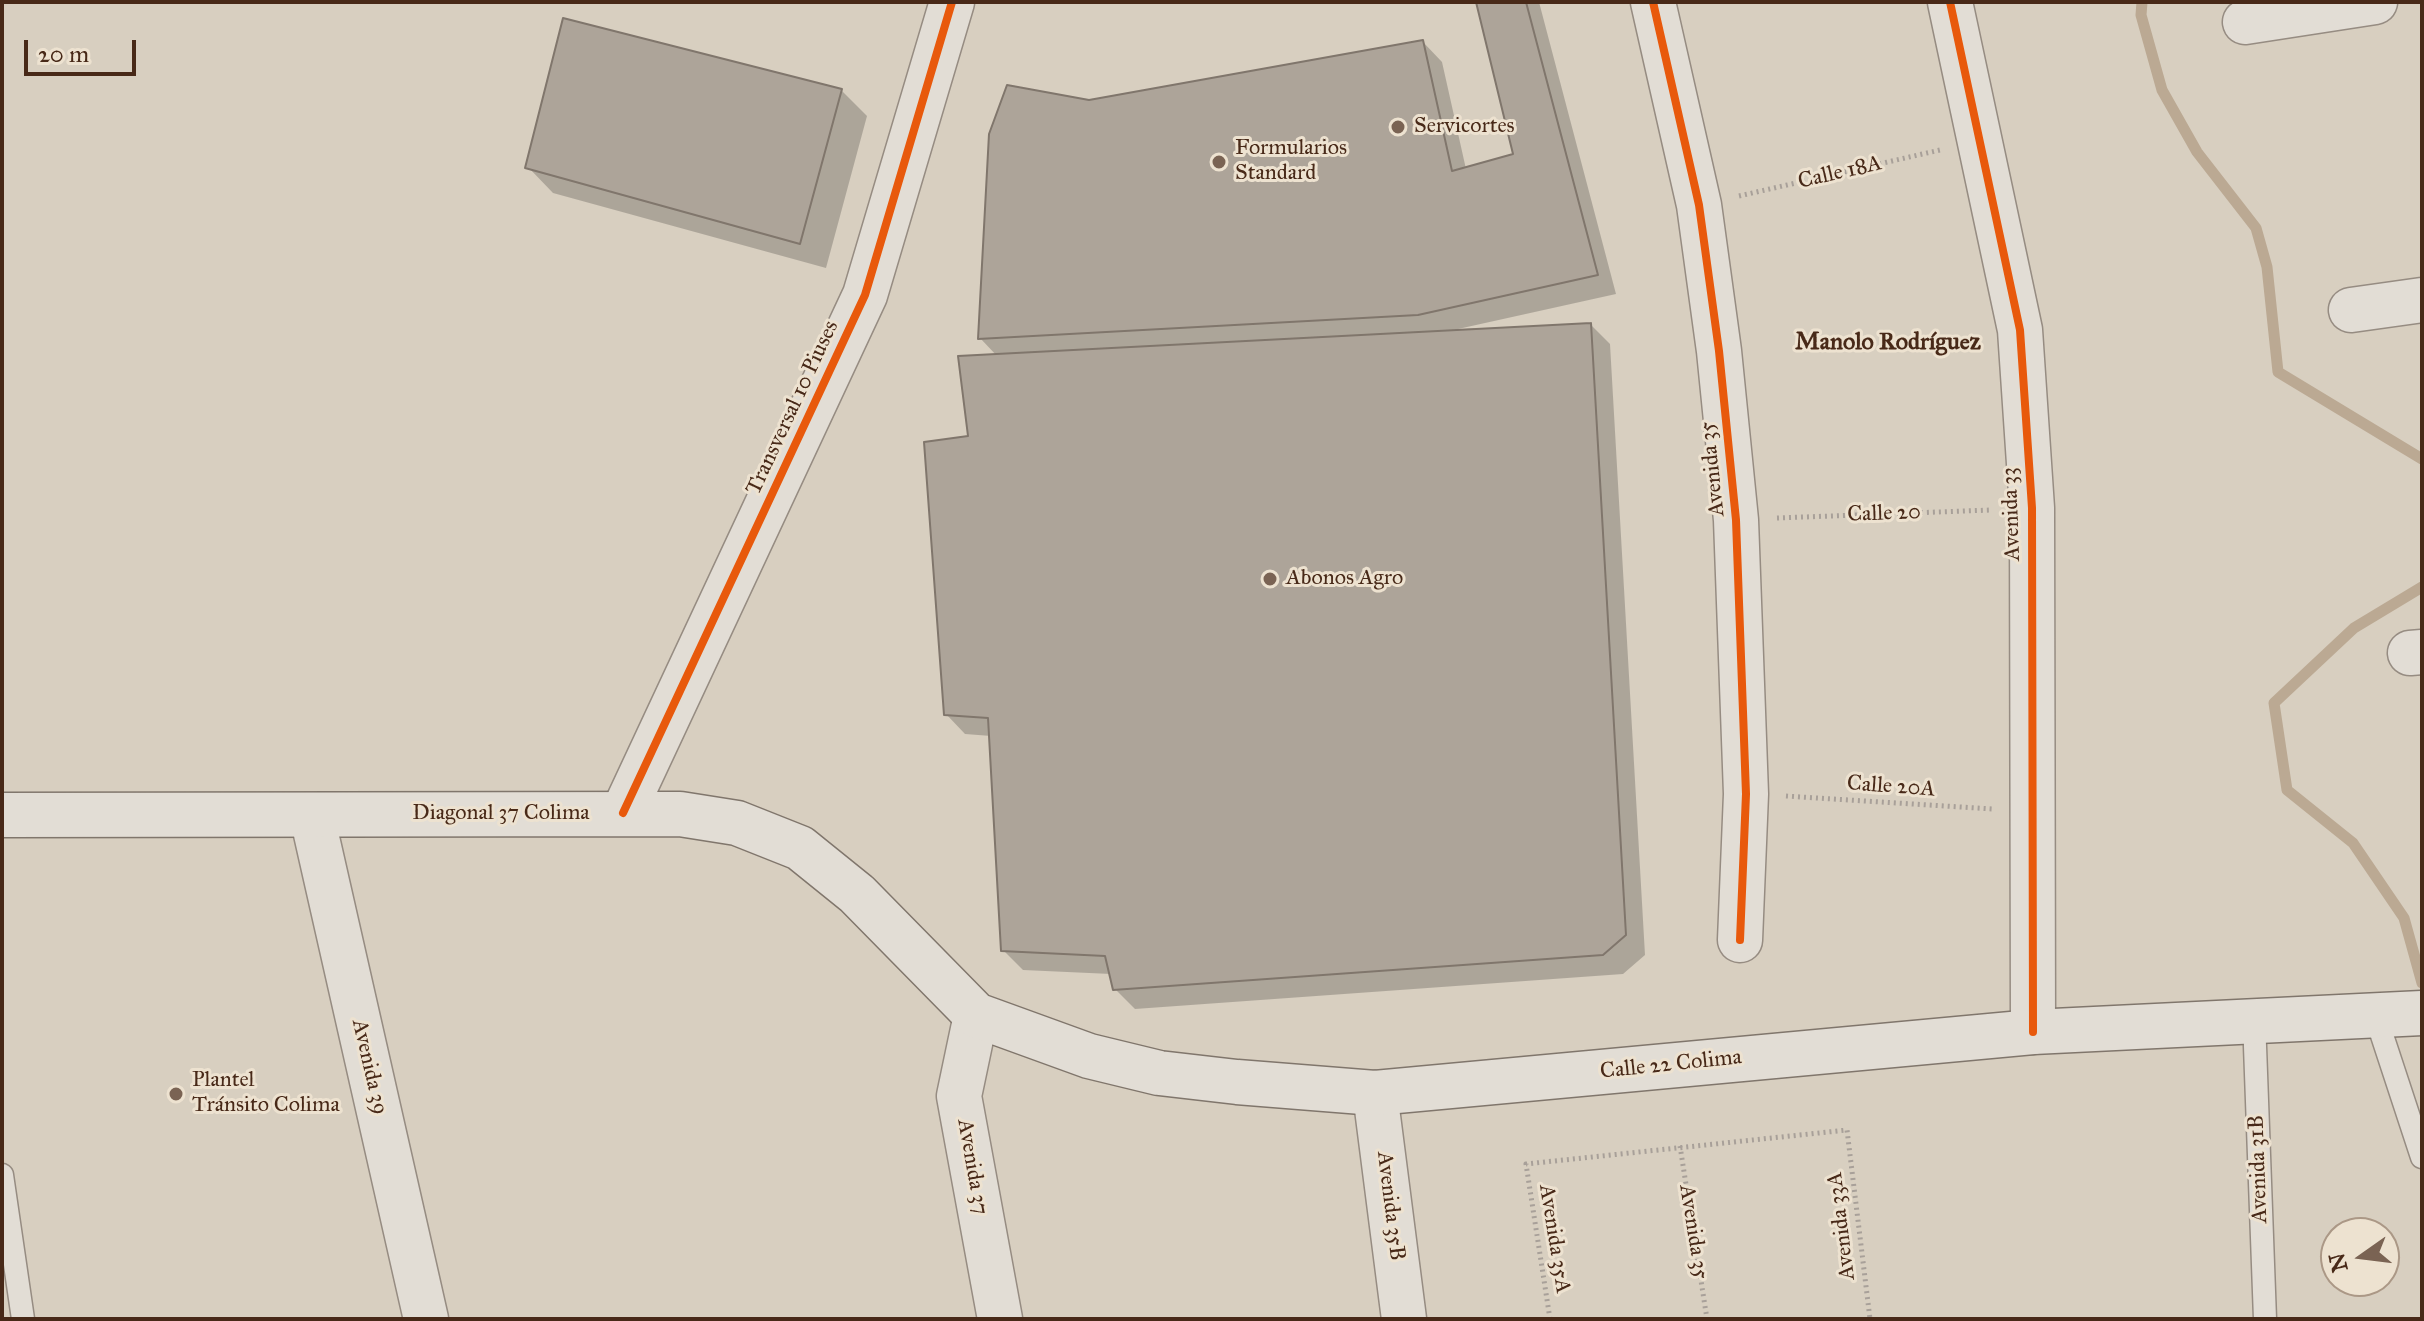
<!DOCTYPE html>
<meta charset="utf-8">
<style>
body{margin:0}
#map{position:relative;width:2424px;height:1321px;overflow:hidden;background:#d8cfc0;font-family:"IM FELL Great Primer",serif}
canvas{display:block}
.frame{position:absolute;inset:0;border:4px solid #482918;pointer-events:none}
.north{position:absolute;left:2320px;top:1217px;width:80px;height:80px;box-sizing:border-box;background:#ede2d0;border:2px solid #ab9886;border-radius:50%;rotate:256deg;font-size:22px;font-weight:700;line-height:32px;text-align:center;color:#482918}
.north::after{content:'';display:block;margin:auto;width:28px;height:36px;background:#7a6353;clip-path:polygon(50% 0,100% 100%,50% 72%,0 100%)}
.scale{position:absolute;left:24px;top:40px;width:112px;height:36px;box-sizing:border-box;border:4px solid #482918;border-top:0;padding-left:10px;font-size:24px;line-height:28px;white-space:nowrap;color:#482918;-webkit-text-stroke:6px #ede2d0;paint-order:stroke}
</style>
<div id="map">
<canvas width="2424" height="1321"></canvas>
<div class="frame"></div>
<div class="north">N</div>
<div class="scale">20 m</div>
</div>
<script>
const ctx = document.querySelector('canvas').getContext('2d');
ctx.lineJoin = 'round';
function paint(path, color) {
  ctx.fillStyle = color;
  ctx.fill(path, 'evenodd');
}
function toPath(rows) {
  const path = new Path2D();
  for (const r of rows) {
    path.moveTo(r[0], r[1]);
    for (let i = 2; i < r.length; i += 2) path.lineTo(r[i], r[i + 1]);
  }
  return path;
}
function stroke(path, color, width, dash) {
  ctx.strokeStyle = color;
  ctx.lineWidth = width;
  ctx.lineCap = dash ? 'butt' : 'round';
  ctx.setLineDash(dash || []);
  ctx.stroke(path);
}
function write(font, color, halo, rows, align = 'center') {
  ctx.font = font + ' "IM FELL Great Primer",serif';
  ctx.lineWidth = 6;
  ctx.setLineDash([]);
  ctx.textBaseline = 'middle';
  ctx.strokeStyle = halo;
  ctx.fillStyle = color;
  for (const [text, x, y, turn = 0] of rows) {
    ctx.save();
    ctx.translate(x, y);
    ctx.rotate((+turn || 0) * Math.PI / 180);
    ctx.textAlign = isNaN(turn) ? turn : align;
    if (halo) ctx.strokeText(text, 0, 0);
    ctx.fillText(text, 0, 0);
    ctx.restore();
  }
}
paint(toPath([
 [1478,2,1539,2,1616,294,1458,329,1591,325,1610,344,1645,955,1623,974,1135,1009,1115,989,1111,974,1023,970,1003,950,991,736,965,734,946,714,970,438,997,356,980,338,1089,102,1423,42,1442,62,1466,169,1515,155],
 [841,90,867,116,826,268,553,193,528,167]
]), '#0003');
stroke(toPath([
 [2142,2,2141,15,2162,90,2197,152,2256,228,2267,267,2278,372,2422,459],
 [2422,587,2354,628,2274,703,2287,790,2353,843,2404,918,2422,983]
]), '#bba993', 11);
const building = toPath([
 [1476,2,1526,2,1598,275,1418,315,978,339,989,134,1007,85,1089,100,1423,40,1452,171,1513,154,1476,2],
 [563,18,842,89,800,244,525,168,563,18],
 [1591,323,1626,935,1603,955,1113,990,1105,956,1001,951,988,718,944,715,924,442,968,436,958,356,1591,323]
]);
paint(building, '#ada499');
stroke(building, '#80766c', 2);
const service = toPath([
 [2375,1014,2422,1157],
 [2254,1019,2265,1319],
 [2,1175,23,1319]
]);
const minor = toPath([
 [1653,2,1699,205,1719,351,1736,520,1746,794,1740,940],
 [1950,2,2020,330,2032,508,2033,1032],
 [2245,22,2375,2],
 [2351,310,2422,300],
 [2410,653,2422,652],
 [312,816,426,1319],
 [976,1015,959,1096,1000,1319],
 [1375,1093,1404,1319]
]);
const tertiary = toPath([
 [623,813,865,295,952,2]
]);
const secondary = toPath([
 [2,815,680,814,737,823,800,848,857,894,976,1015,1089,1056,1159,1073,1237,1082,1375,1093,2033,1032,2422,1013]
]);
stroke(service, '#968c82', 25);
stroke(minor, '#968c82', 47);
stroke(tertiary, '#968c82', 47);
stroke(secondary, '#80766c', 47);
stroke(toPath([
 [1739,196,1940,150],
 [1777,518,1991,510],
 [1786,796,1992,809],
 [1680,1146,1707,1319],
 [1550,1319,1526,1164,1847,1130,1870,1319]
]), '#a8a099', 5, [2, 4]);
stroke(service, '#e2ddd5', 22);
stroke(minor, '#e2ddd5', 44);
stroke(tertiary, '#e2ddd5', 44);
stroke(secondary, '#e2ddd5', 44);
stroke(toPath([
 [1653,2,1699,205,1719,351,1736,520,1746,794,1740,940],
 [1950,2,2020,330,2032,508,2033,1032],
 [623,813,865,295,952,2]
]), '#e8590c', 8);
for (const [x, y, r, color] of [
 [1398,127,8,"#7a6353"],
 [1219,162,8,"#7a6353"],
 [1270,579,8,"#7a6353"],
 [176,1094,8,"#7a6353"]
]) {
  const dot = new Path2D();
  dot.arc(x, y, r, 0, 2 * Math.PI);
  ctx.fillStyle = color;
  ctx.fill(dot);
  stroke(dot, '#ede2d0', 3);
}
write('22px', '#482918', '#ede2d0', [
 ["Servicortes",1414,127],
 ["Formularios",1235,149],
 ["Standard",1235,174],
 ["Abonos Agro",1286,579],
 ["Plantel",192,1081],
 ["Tránsito Colima",192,1106]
], 'left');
write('22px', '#482918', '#ede2d0', [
 ["Calle 18A",1840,173,-13],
 ["Transversal 10 Piuses",793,408,-65],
 ["Avenida 35",1713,469,-96],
 ["Calle 20",1884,514,-2],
 ["Avenida 33",2012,514,-92],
 ["Calle 20A",1891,787,4],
 ["Diagonal 37 Colima",501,814],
 ["Calle 22 Colima",1671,1065,-6],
 ["Avenida 39",369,1067,77],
 ["Avenida 37",972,1167,80],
 ["Avenida 31B",2259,1169,-92],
 ["Avenida 35B",1390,1206,83],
 ["Avenida 33A",1842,1226,-97],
 ["Avenida 35",1693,1232,81],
 ["Avenida 35A",1554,1239,81]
]);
write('bold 24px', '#482918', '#ede2d0', [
 ["Manolo Rodríguez",1888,343]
]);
</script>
